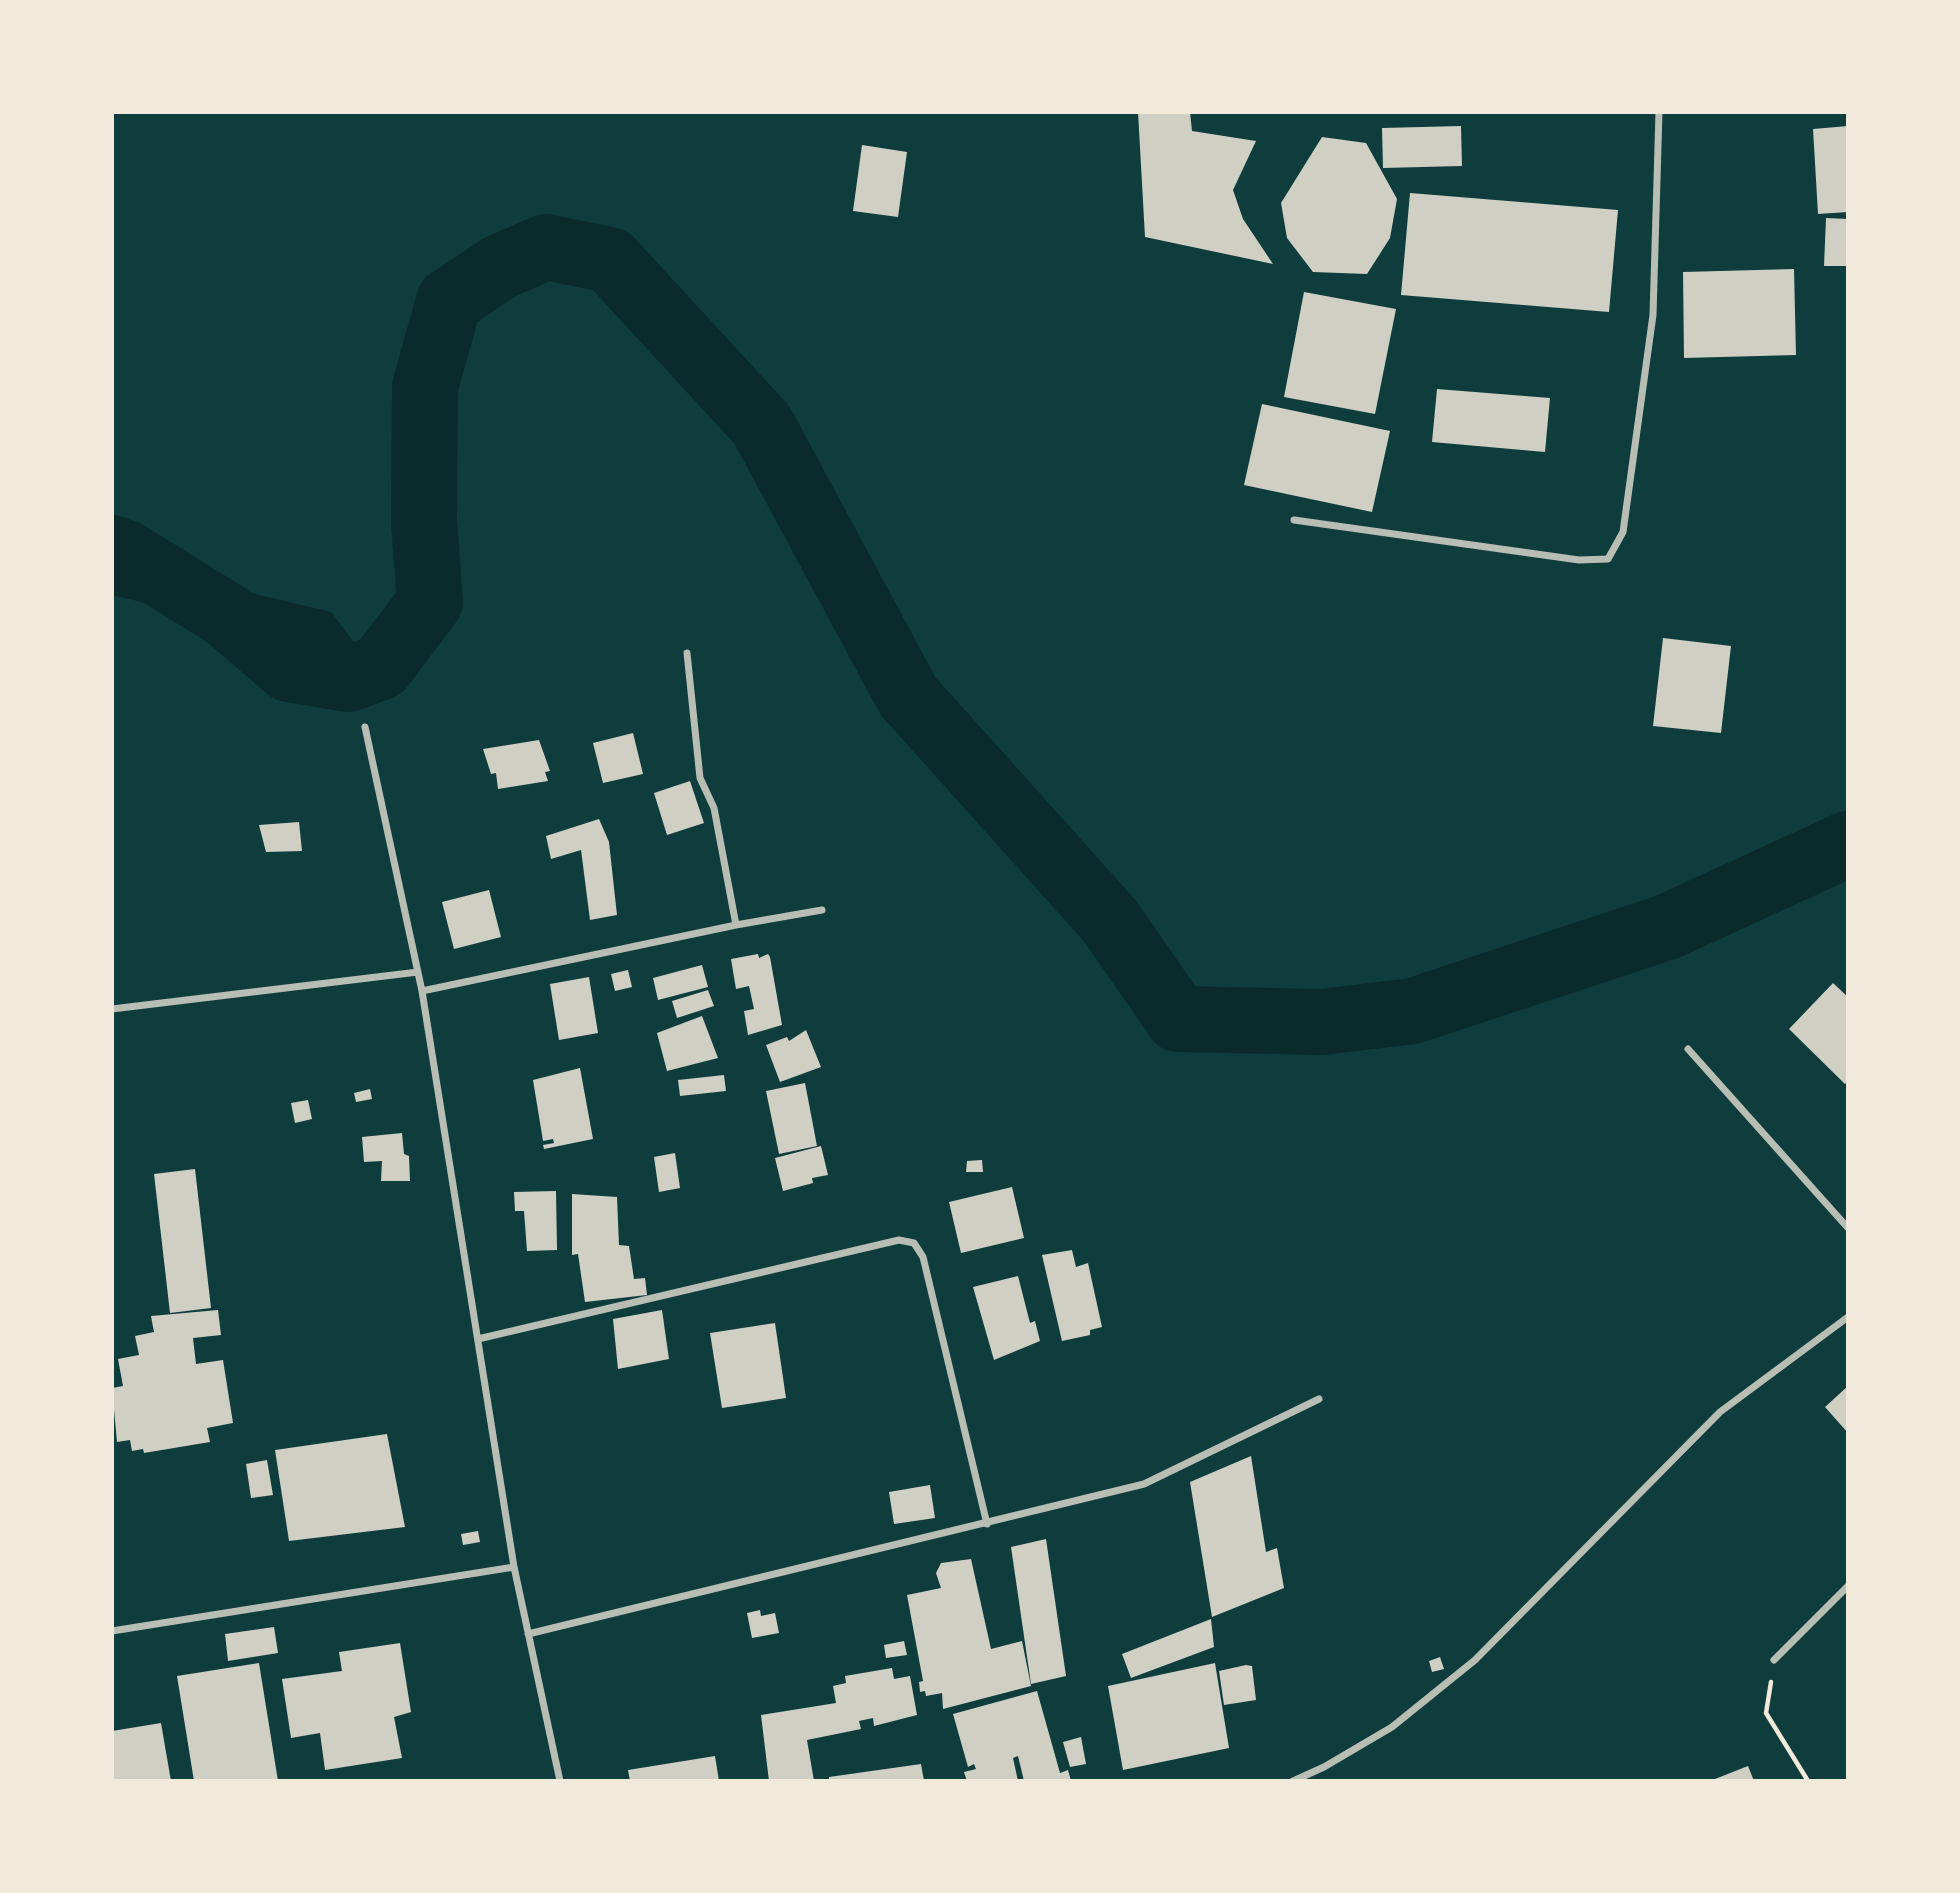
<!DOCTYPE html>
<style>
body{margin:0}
#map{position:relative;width:1960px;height:1893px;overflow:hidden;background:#0f3d3e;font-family:Montserrat,sans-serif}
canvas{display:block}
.frame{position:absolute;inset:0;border:114px solid #f1e9da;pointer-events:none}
</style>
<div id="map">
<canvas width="1960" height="1893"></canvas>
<div class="frame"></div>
</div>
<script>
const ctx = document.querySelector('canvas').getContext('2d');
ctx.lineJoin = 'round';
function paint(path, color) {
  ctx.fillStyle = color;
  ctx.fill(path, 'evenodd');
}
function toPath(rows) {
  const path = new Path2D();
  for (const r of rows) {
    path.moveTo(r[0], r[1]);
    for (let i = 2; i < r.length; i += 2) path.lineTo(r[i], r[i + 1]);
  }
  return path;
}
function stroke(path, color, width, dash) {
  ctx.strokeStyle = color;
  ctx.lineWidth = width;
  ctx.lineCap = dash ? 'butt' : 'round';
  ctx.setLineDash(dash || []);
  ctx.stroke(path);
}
paint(toPath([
 [112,560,331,612,363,654,112,595]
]), '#0a2a2b');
stroke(toPath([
 [112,548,126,553,226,615,289,669,348,679,381,667,430,602,424,522,425,387,449,301,500,267,546,247,610,260,762,425,908,696,1110,921,1178,1019,1322,1022,1413,1011,1667,927,1848,844]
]), '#0a2a2b', 66);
paint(toPath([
 [1138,112,1190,112,1192,131,1256,141,1233,190,1243,219,1273,264,1145,237],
 [1461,126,1462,166,1383,168,1382,128],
 [1848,126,1848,212,1818,214,1813,129],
 [1322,137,1366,143,1397,199,1390,238,1367,274,1313,272,1287,238,1281,203],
 [862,145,907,152,898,217,853,211],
 [1410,193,1618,210,1609,312,1401,295],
 [1826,218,1848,219,1848,266,1824,266],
 [1794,269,1796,355,1684,358,1683,272],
 [1304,292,1396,309,1375,414,1284,397],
 [1437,389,1550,398,1545,452,1432,442],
 [1262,404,1390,431,1372,512,1244,485],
 [1663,638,1731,646,1721,733,1653,726],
 [633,733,643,774,603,783,593,743],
 [539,740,550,771,545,772,548,781,498,789,496,773,491,774,483,749],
 [690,781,704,823,667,835,654,793],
 [599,819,609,842,617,915,590,920,581,850,551,859,546,836],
 [299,822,302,851,266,852,259,825],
 [489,890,501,937,454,949,442,902],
 [758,954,759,958,768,954,770,957,782,1025,748,1035,744,1011,754,1009,749,986,736,989,731,959],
 [702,965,708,987,658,1000,653,978],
 [628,970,632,987,615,991,611,974],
 [589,977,598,1033,559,1040,550,984],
 [1833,983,1848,997,1848,1081,1845,1084,1789,1029],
 [708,990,714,1006,677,1018,672,1001],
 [702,1016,718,1058,667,1071,657,1033],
 [806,1030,821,1067,780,1082,766,1045,787,1037,789,1041],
 [580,1068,593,1139,544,1149,543,1145,554,1143,553,1139,543,1141,533,1080],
 [724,1075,726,1091,680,1096,678,1080],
 [805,1083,817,1146,779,1154,766,1091],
 [370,1089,372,1099,356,1102,354,1093],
 [308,1100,312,1119,295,1123,291,1103],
 [402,1133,404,1154,409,1156,410,1181,381,1181,382,1161,364,1162,362,1137],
 [821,1146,828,1175,812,1178,813,1183,783,1191,775,1158],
 [675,1153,680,1188,659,1192,654,1157],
 [982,1160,983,1172,966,1172,967,1161],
 [195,1169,211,1308,170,1313,154,1174],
 [1012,1187,1024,1238,961,1253,949,1202],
 [556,1191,557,1250,527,1251,524,1211,515,1211,514,1192],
 [572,1194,617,1197,619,1245,629,1246,634,1279,645,1278,647,1295,585,1302,578,1254,572,1255],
 [1072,1250,1076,1267,1088,1263,1102,1327,1090,1330,1090,1335,1062,1341,1042,1255],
 [1018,1276,1030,1323,1035,1321,1040,1341,994,1360,973,1287],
 [218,1310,221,1335,193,1338,196,1364,223,1360,233,1423,207,1428,210,1442,144,1453,143,1449,132,1451,130,1440,117,1442,112,1388,123,1386,118,1359,139,1355,135,1336,154,1332,151,1316],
 [662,1310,669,1359,618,1369,613,1319],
 [775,1323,786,1398,722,1408,710,1333],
 [1848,1386,1848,1433,1825,1407],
 [387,1434,405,1527,289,1541,275,1450],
 [1251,1456,1266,1552,1277,1548,1284,1588,1212,1617,1190,1482],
 [267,1460,273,1495,251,1498,246,1464],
 [930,1485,935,1518,894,1524,889,1492],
 [478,1531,480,1542,463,1545,461,1534],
 [1046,1539,1066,1676,1031,1684,1011,1547],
 [971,1559,991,1649,1022,1641,1031,1686,943,1709,942,1693,926,1696,925,1691,920,1692,919,1682,923,1681,907,1595,941,1588,936,1573,941,1563],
 [760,1610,761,1616,775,1613,779,1633,752,1638,747,1613],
 [1211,1619,1214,1647,1131,1678,1122,1654],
 [274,1627,278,1653,228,1661,225,1634],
 [904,1641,907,1655,886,1658,884,1645],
 [400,1643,411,1712,394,1717,402,1758,325,1770,320,1733,291,1738,282,1679,342,1671,339,1652],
 [1440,1657,1444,1669,1432,1672,1429,1661],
 [259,1663,278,1781,194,1781,177,1676],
 [1215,1663,1229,1748,1123,1770,1108,1686],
 [1246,1665,1252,1666,1256,1700,1224,1705,1219,1671],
 [892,1668,894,1679,910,1676,917,1715,874,1726,873,1718,859,1721,861,1729,807,1740,814,1781,769,1781,761,1715,836,1703,833,1686,846,1683,845,1676],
 [1037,1691,1060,1773,1068,1770,1071,1781,1024,1781,1018,1756,1013,1758,1018,1781,967,1781,964,1772,976,1769,974,1764,968,1767,953,1714],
 [161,1723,171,1781,112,1781,112,1731],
 [1081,1737,1086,1764,1070,1767,1063,1742],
 [715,1756,719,1781,630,1781,628,1770],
 [921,1764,924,1781,829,1781,829,1777],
 [1748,1766,1754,1781,1710,1781]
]), '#cfcfc3');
stroke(toPath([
 [1771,1682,1766,1713,1808,1781]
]), '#f1e9da', 4.5);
stroke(toPath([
 [1294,520,1579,560,1608,559,1623,532,1653,315,1659,112],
 [687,653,700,778,714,808,736,925],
 [365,727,422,991,514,1567,560,1781],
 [422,991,736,925,822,910],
 [112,1009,418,972],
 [1688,1049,1848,1228],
 [478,1339,899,1240,914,1243,923,1257,987,1524],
 [112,1631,514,1567],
 [528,1634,1144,1484,1319,1399],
 [1774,1660,1848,1586],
 [1293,1781,1324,1767,1392,1727,1475,1660,1720,1412,1848,1317]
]), '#b8beb3', 7);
</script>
